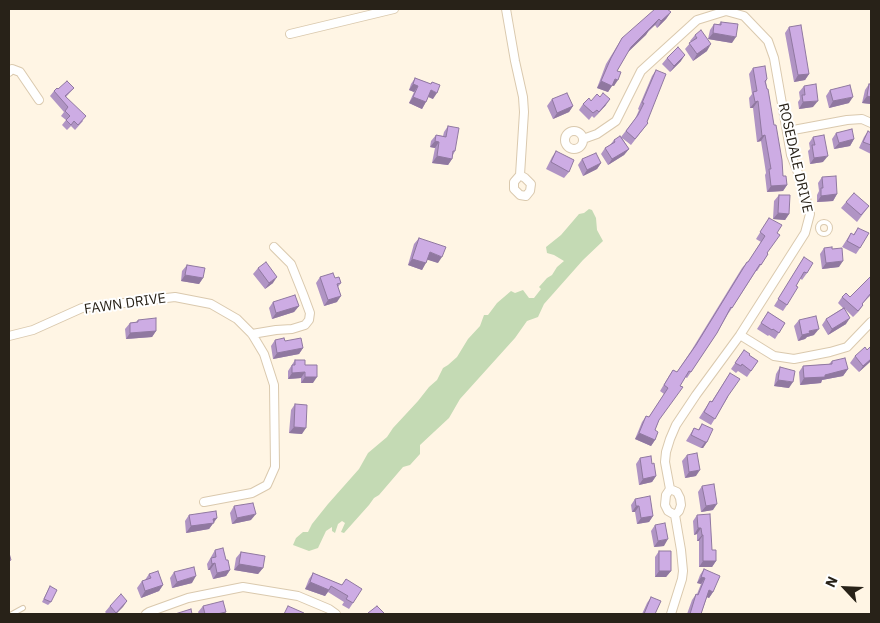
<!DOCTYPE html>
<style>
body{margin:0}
#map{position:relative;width:880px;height:623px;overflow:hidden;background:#fff5e4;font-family:"IBM Plex Sans",sans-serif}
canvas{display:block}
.frame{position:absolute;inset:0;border:10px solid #282218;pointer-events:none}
.north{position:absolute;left:820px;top:563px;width:50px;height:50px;-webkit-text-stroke:4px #fff;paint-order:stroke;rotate:295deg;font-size:14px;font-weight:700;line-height:20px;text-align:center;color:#282218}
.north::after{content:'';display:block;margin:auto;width:18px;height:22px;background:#282218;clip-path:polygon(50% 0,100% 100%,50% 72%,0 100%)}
</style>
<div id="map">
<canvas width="880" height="623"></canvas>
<div class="frame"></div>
<div class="north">N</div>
</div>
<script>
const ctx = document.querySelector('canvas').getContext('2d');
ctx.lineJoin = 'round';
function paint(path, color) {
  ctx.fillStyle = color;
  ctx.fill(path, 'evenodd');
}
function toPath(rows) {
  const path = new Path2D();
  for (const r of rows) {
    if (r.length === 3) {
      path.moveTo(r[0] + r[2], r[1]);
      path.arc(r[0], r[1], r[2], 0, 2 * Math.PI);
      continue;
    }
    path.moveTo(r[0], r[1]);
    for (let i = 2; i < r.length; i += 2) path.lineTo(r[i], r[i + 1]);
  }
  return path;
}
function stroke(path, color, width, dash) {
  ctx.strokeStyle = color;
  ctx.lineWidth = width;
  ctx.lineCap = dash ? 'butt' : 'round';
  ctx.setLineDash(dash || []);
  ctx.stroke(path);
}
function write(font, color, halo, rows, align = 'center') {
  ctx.font = font + ' "IBM Plex Sans",sans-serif';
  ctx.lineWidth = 4;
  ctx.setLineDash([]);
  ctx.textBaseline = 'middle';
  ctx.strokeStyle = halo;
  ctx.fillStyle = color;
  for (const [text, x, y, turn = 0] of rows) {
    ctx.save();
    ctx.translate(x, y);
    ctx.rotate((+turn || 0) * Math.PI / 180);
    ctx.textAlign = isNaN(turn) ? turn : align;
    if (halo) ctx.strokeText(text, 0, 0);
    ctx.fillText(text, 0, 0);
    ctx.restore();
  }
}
paint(toPath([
 [589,209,592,210,596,218,597,230,603,241,583,260,544,304,538,317,527,321,515,338,460,399,449,418,420,445,420,454,410,465,403,467,379,495,374,498,369,505,344,533,341,532,345,523,342,521,338,524,335,533,332,531,332,527,326,531,318,548,309,551,293,545,296,538,303,532,308,532,312,524,328,504,359,469,368,453,387,437,393,428,418,401,429,387,437,380,443,368,448,365,457,357,468,339,480,326,484,315,488,315,497,303,511,291,515,293,523,290,529,298,534,298,541,289,539,287,547,278,552,275,557,267,564,261,554,255,547,253,546,247,561,235,579,214,584,213]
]), '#c4dab4');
const service = toPath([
 [824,228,6],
 [12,614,23,608]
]);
const minor = toPath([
 [506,9,515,61,523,97,524,112,520,175,514,182,514,189,520,195,526,196,530,191,531,184,525,178,520,175],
 [290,34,394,9],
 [9,72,12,69,20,72,39,100],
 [574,140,9],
 [788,131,847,120,862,119,871,123],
 [583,139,597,134,616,121,641,71,697,20,726,11,744,16,768,41,774,58,791,155,802,183,810,214,805,233,784,266,740,335,696,395,676,425,670,439,666,452,665,462,670,489,677,492,680,498,681,505,679,511,675,515,681,550,683,571,682,579,671,614],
 [252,334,276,330,292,329,305,325,309,320,310,313,303,294,291,264,274,247],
 [740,335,774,356,794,359,830,352,847,347,871,322],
 [9,336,33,330,82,308,175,297,211,304,237,319,252,334,264,354,274,385,275,467,267,485,252,493,204,502],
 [670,489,666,495,665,505,668,511,675,515],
 [146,614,149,612,188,598,243,587,298,596,329,609,336,614]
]);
stroke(service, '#dac9ae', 6);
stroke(minor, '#dac9ae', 10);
stroke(service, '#fff', 4);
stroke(minor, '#fff', 8);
paint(toPath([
 [671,12,666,19,657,28,655,25,628,52,617,71,614,86,612,85,608,92,597,88,606,64,622,38],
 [721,22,732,43,708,39,710,30,714,24,719,24],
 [789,27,809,74,805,80,794,82,785,33],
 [695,35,707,51,693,61,685,49,691,42,690,41],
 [667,58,681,61,670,72,662,64],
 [753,68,767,79,766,82,767,89,783,176,787,185,783,191,767,192,765,175,766,173,761,141,757,142,753,108,750,108,749,98,752,94,749,74],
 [656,70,647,122,648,123,631,145,622,138,629,149,624,155,608,165,601,154,605,148,610,145,614,140,621,137,635,119,639,110,638,109,652,76],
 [415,78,431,84,432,82,433,99,428,97,422,109,409,103,414,92,409,90,411,84],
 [869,84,871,84,871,104,862,103,865,90],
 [804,86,813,107,799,109,798,102,800,99,799,92],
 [74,88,66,97,83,121,75,130,71,126,67,130,62,125,66,120,61,116,64,112,50,96,54,91,58,89],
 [830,90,849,103,829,108,826,96],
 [552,99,573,106,569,112,553,119,547,106],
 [591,101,606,105,594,118,592,116,589,120,579,110,583,104],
 [448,126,455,151,453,155,452,159,448,165,432,163,435,148,430,147,431,141,436,135,443,136,444,132],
 [868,131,871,133,871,154,859,148,864,137],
 [836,133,854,139,850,146,834,149,832,139],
 [813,137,823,162,810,164,808,151,810,149,809,143],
 [556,151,569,172,564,178,546,169,552,157],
 [582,159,601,163,597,169,583,176,578,165],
 [822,177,837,194,833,201,817,202,817,195,819,191,818,183],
 [779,195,789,214,785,220,773,219,774,201],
 [846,202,869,206,857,222,841,208],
 [769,218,777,233,767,253,768,254,757,271,756,271,732,308,728,314,717,333,687,378,685,377,659,420,655,430,655,440,651,446,635,439,642,422,646,416,649,417,664,394,660,391,669,376,673,370,677,372,691,351,742,268,747,262,748,262,761,242,756,239],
 [858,228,860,248,856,254,842,247,851,233,853,235],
 [419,238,438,263,427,259,422,270,408,265,414,244],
 [824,248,832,249,839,267,822,269,820,254],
 [804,257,807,273,802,280,800,278,787,305,783,311,774,306],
 [187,265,203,278,199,284,181,281,182,271],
 [258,268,273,283,265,289,253,274],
 [871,276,871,298,870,296,862,304,863,305,859,311,853,317,845,309,846,324,828,335,822,325,826,319,843,308,838,303,842,297,850,297],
 [320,277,335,278,341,283,338,287,337,302,324,306,316,283],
 [273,302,299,306,294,312,272,319,269,308],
 [768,312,785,323,775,339,769,335,768,336,757,329],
 [138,320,156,331,152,337,126,339,125,329,130,323,136,322],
 [799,320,814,335,807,337,805,339,798,341,794,326],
 [275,340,285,341,303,348,299,354,273,359,271,346],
 [744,350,749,355,758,361,747,377,738,371,736,373,731,369],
 [867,350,871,361,859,372,850,363,855,356],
 [295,360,305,365,313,383,301,383,301,378,288,379,288,371],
 [832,361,848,369,843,376,822,380,821,383,800,385,799,372,803,366,829,364],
 [780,367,789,388,774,386,776,374],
 [730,373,728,397,711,425,699,418,710,401,712,401],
 [295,404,302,434,289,433,291,410],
 [702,424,707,442,703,448,701,448,686,441,694,428,698,430],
 [687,455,696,476,685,478,682,461],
 [640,458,652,464,656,476,652,482,639,485,636,464],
 [702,486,713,510,701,512,698,492],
 [635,499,653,516,649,522,637,524,635,512,632,512,631,505],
 [234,506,251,520,232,524,230,513],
 [189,515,217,518,209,529,186,533,185,521],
 [697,515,712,550,716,561,712,567,699,567,699,541,697,541,697,534,694,535,693,521],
 [655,525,664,546,654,547,651,531],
 [215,550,226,560,230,570,226,576,213,579,210,570,208,570,207,564],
 [659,551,671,571,666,577,655,577,655,557],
 [241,552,263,568,258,574,234,570,236,558],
 [704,569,713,592,709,598,707,597,701,614,687,614,692,600,696,594,697,594,701,584,697,583,700,575],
 [174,572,192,583,172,588,170,578],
 [313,573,342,585,346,579,353,603,349,609,342,605,344,602,328,592,325,596,305,589,309,579],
 [149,574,163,585,159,591,141,598,137,588,142,581,145,580],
 [50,586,51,602,48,605,42,602],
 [651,597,655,614,642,614,647,603],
 [127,601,116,614,107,614,105,612,110,606],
 [203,606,226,612,224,614,199,614,198,612]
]), '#b094c4');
paint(toPath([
 [671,12,666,19,657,28,661,21],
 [659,19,655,25,649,30,646,35,627,53,631,47],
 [713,33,736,37,732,43,708,39],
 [711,44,707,51,693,61,697,54],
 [685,55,681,61,670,72,674,66],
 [809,74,805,80,794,82,798,75],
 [615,79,618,80,614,86,611,85],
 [601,81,612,86,608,92,597,88],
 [413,84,418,86,414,92,409,90],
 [431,90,437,93,433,99,427,96],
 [867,96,871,97,871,104,862,103],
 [413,97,426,102,422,109,409,103],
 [853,97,849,103,829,108,833,101],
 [610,99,606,105,594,118,599,112],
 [758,101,753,108,750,108,755,102],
 [818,101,813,107,799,109,803,102],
 [573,106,569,112,553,119,557,113],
 [765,135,761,141,757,142,762,136],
 [854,139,850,146,834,149,839,143],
 [435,141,439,142,435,148,430,147],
 [629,149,624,155,608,165,612,159],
 [437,156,452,159,448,165,432,163],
 [828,156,823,162,810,164,814,158],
 [601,163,597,169,583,176,587,170],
 [787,185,783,191,767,192,771,186],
 [837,194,833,201,817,202,821,196],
 [778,213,789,214,785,220,773,219],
 [430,252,442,257,438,263,425,259],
 [412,259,426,263,422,270,408,265],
 [843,261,839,267,822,269,826,263],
 [185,275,203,278,199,284,181,281],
 [277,277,273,283,265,289,269,283],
 [341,296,337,302,324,306,328,300],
 [299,306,294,312,272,319,276,313],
 [850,318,846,324,828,335,832,329],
 [819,329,814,335,807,337,805,339,798,341,802,335,809,331],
 [156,331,152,337,126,339,130,333],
 [303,348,299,354,273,359,277,353],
 [871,359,871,361,859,372,863,366],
 [848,369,843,376,822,380,821,383,800,385,804,378],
 [305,372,301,378,288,379,292,373],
 [305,377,317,377,313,383,301,383],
 [778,380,793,382,789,388,774,386],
 [294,427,306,428,302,434,289,433],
 [639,433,655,440,651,446,635,439],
 [705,442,707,442,703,448,701,448],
 [700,470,696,476,685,478,689,472],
 [656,476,652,482,639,485,643,479],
 [717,504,713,510,701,512,706,506],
 [636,506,639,506,635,512,632,512],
 [256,514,251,520,232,524,237,518],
 [653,516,649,522,637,524,641,518],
 [217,518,209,529,186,533,191,526],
 [698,528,701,528,697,534,694,535],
 [702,535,703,535,699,541,697,541],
 [668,539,664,546,654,547,658,541],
 [703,561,716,561,712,567,699,567],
 [215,563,210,570,208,570,212,564],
 [239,564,263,568,258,574,234,570],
 [230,570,226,576,213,579,217,573],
 [659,571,671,571,666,577,655,577],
 [196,576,192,583,172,588,177,582],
 [701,577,705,578,701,584,697,583],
 [310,582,329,590,325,596,305,589],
 [163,585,159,591,141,598,145,591],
 [709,590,713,592,709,598,704,596],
 [127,601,123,607,116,614,115,614]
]), '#9078a0');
const building = toPath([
 [655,9,667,9,671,12,661,21,659,19,631,47,617,71,621,72,618,80,615,79,612,86,601,81,611,58,622,38,655,9],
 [721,22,738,24,736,37,713,33,714,24,721,25,721,22],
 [801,25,809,74,798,75,789,27,801,25],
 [701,30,711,44,697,54,689,43,697,38,695,35,701,30],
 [678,47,685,55,674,66,667,58,678,47],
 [765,66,767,79,765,81,767,89,768,89,774,125,776,125,782,160,783,176,786,176,787,185,771,186,769,169,771,169,765,135,762,136,758,101,755,102,753,92,757,91,753,68,765,66],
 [656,70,666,74,647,122,648,123,635,139,626,131,638,115,644,103,642,103,656,70],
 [415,78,431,84,432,82,440,85,437,93,431,90,426,102,413,97,418,86,413,84,415,78],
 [67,81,74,88,65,96,86,116,78,125,74,121,71,125,66,120,70,116,65,111,68,107,54,91,57,88,58,89,67,81],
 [816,84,818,101,803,102,802,95,805,95,804,86,816,84],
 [869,84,871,84,871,97,867,96,869,84],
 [850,85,853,97,833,101,830,90,850,85],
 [567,93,573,106,557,113,552,99,567,93],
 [603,93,610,99,599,112,597,110,593,113,583,104,589,98,591,101,597,94,600,97,603,93],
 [448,126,459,128,455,151,453,151,452,159,437,156,439,142,435,141,436,135,446,137,448,126],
 [852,129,854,139,839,143,836,133,852,129],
 [868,131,871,133,871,145,863,142,868,131],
 [824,135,828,156,814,158,812,145,815,145,813,137,824,135],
 [620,136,629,149,612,159,605,148,615,142,614,140,620,136],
 [556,151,574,160,569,172,551,162,556,151],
 [596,153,601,163,587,170,582,159,596,153],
 [836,176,837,194,821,196,821,188,823,188,822,177,836,176],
 [854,193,869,206,861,215,846,202,854,193],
 [779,195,790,195,789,214,778,213,779,195],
 [769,218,782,225,777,233,780,235,767,253,768,254,761,265,760,264,732,308,731,307,717,333,691,372,689,371,680,386,683,387,659,420,655,430,658,432,655,440,639,433,646,416,649,417,668,388,664,385,673,370,677,372,696,345,747,262,748,262,765,236,760,232,769,218],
 [858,228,869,233,860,248,847,241,851,233,854,235,858,228],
 [419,238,446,247,442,257,430,252,426,263,412,259,419,238],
 [832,247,832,249,842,248,843,261,826,263,824,248,832,247],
 [804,257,813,263,807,273,804,272,796,286,798,287,787,305,778,299,804,257],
 [266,262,277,277,269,283,258,268,266,262],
 [187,265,205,268,203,278,185,275,187,265],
 [333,273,335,278,339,277,341,283,337,284,341,296,328,300,320,277,333,273],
 [871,276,871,293,862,304,863,305,858,311,842,297,846,293,850,297,871,276],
 [295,295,299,306,276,313,273,302,295,295],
 [844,308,850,318,832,329,826,319,844,308],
 [768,312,785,323,779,333,773,329,772,330,761,323,768,312],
 [816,316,819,329,809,331,810,333,802,335,799,320,816,316],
 [156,318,156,331,130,333,130,323,138,322,138,320,156,318],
 [284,338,285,341,301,338,303,348,277,353,275,340,284,338],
 [871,346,871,359,863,366,855,356,865,347,867,350,871,346],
 [744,350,750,354,749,355,758,361,751,371,742,364,741,366,735,363,744,350],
 [845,358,848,369,825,375,825,377,804,378,803,366,832,364,832,361,845,358],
 [295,360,305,360,305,365,317,365,317,377,305,377,305,372,292,373,292,365,295,365,295,360],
 [780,367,795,371,793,382,778,380,780,367],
 [730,373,740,379,728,396,715,419,704,412,710,401,712,402,730,373],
 [295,404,307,405,306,428,294,427,295,404],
 [702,424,713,429,707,442,705,442,691,435,694,428,699,430,702,424],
 [697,453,700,470,689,472,687,455,697,453],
 [651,456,652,464,654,463,656,476,643,479,640,458,651,456],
 [714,484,717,504,706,506,702,486,714,484],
 [650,496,653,516,641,518,639,506,636,506,635,499,650,496],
 [253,503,256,514,237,518,234,506,253,503],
 [216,511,217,518,213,519,214,523,191,526,189,515,216,511],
 [710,514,712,550,716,550,716,561,703,561,703,535,702,535,701,528,698,528,697,515,710,514],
 [665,523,668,539,658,541,655,525,665,523],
 [223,548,226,560,228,560,230,570,217,573,215,563,212,564,211,558,216,557,215,550,223,548],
 [659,551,671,551,671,571,659,571,659,551],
 [241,552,265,556,263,568,239,564,241,552],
 [9,553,11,560,9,561,9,553],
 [194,567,196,576,177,582,174,572,194,567],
 [704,569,720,576,713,592,709,590,701,614,690,614,696,594,698,595,705,578,701,577,704,569],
 [158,571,163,585,145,591,142,581,151,578,149,574,158,571],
 [313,573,342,585,346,579,362,589,353,603,346,599,348,596,331,586,329,590,310,582,313,573],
 [50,586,57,590,51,602,44,599,50,586],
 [121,594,127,601,116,613,110,606,121,594],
 [651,597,661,601,655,614,644,614,651,597],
 [223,601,226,612,217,614,205,614,203,606,223,601],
 [288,606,304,613,303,614,284,614,288,606],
 [377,606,385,614,369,614,368,613,377,606],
 [191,609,192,614,175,614,191,609]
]);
paint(building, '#cdace4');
stroke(building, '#9078a0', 1);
write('14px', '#282218', '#fff', [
 ["ROSEDALE DRIVE",795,158,77],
 ["FAWN DRIVE",125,304,-8]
]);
</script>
